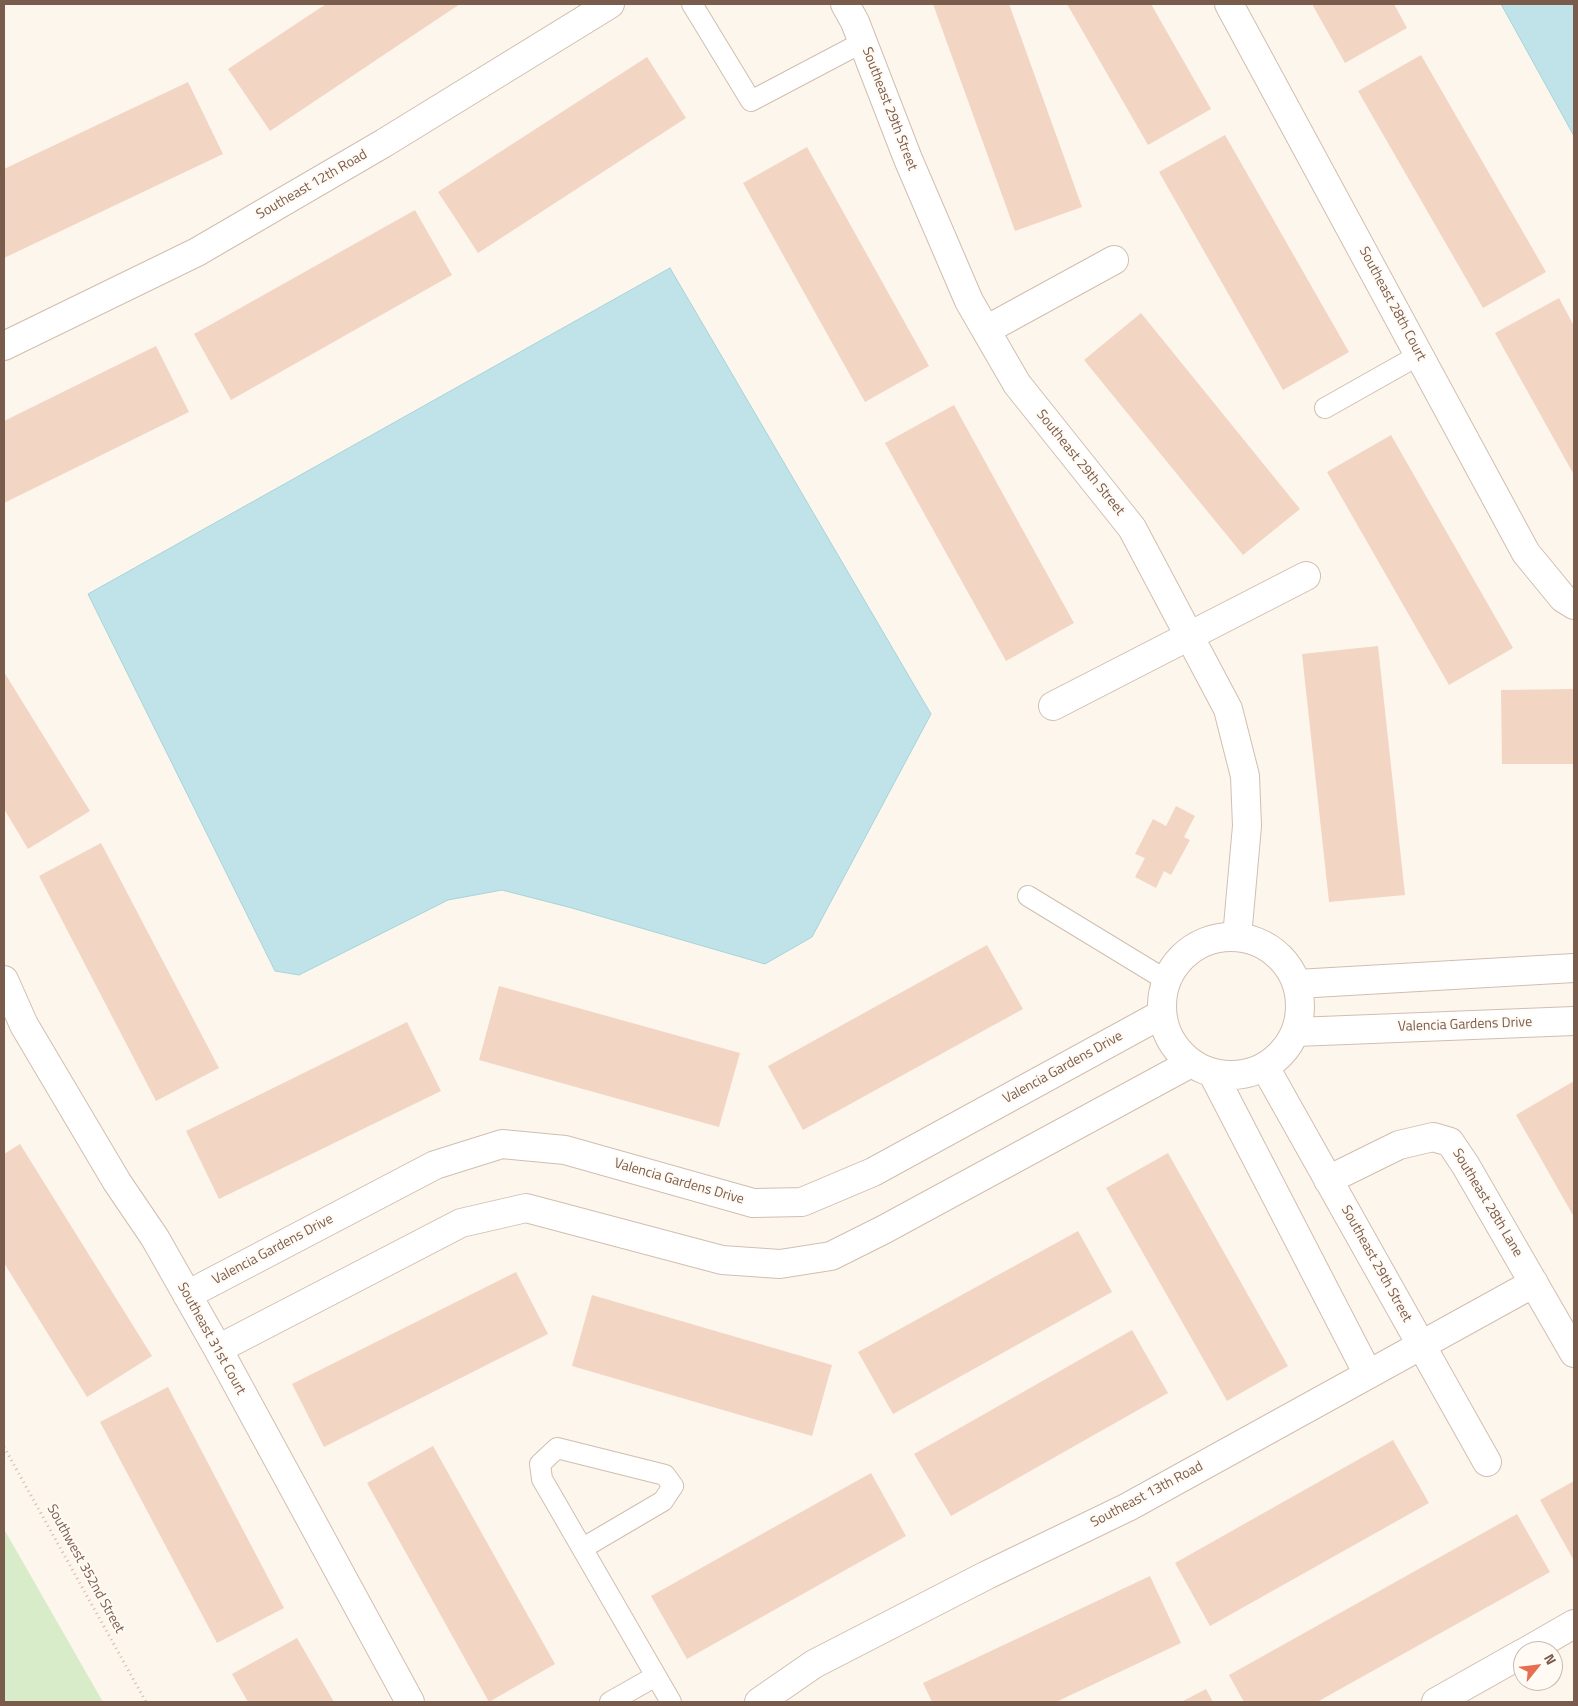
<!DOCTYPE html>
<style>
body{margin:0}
#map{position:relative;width:1578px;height:1706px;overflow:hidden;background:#fdf6ec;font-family:"Titillium Web",sans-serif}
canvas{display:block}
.frame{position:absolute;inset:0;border:5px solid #7a5c4d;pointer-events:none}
.north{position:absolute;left:1513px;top:1641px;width:50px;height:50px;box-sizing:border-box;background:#fffaf3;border:1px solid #cabbb1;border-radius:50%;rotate:61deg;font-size:14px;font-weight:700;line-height:20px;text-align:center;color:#7a5c4d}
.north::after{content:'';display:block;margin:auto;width:18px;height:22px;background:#e76f51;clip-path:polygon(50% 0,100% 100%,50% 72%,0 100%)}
</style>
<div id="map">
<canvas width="1578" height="1706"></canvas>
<div class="frame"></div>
<div class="north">N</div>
</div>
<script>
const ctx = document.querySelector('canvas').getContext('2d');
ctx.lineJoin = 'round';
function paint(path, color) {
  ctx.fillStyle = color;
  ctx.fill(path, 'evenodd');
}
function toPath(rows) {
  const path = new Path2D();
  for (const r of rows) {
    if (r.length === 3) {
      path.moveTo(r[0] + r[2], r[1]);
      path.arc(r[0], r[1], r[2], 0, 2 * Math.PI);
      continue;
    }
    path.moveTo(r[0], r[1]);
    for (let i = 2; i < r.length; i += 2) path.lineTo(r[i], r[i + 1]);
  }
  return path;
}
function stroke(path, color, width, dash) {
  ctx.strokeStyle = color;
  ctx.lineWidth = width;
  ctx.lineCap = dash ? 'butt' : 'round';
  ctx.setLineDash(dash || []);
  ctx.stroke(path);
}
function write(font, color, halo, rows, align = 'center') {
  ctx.font = font + ' "Titillium Web",sans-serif';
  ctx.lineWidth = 4;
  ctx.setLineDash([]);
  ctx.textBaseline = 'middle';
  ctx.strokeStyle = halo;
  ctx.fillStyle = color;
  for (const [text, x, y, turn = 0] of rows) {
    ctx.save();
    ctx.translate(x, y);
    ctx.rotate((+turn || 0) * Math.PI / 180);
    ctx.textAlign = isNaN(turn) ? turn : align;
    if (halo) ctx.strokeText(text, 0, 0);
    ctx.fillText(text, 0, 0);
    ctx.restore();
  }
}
paint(toPath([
 [4,1529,103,1702,4,1702]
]), '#d8ecc9');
const water = toPath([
 [1501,4,1574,4,1574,136,1501,4],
 [670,268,931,714,812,937,765,964,572,908,502,890,448,900,299,975,275,971,88,594,670,268]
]);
paint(water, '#bfe3e8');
stroke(water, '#a5d3da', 1);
paint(toPath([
 [326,4,460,4,270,131,228,69],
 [933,4,1009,4,1082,207,1015,231],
 [1067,4,1151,4,1211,109,1148,145],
 [1312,4,1394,4,1407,28,1345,63],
 [1421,55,1546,272,1483,308,1358,91],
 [647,57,686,118,478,253,438,192],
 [188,82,223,154,4,258,4,169],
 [1225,135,1349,352,1283,390,1159,172],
 [807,147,929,366,865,402,743,183],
 [415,210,452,275,231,400,194,334],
 [1559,298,1574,326,1574,475,1495,333],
 [1141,313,1300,509,1243,555,1084,360],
 [156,346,189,412,4,503,4,421],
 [954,405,1074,623,1006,661,885,443],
 [1391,435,1513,648,1449,685,1327,472],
 [1378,646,1405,895,1329,902,1302,654],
 [4,672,90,811,28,849,4,809],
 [1574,689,1574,764,1502,764,1501,690],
 [1176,806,1195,816,1184,837,1190,840,1171,875,1164,871,1156,888,1135,877,1145,858,1135,854,1153,819,1166,826],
 [101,843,219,1068,156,1101,39,876],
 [987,945,1023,1009,803,1130,768,1066],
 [499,986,740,1053,719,1127,479,1060],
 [407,1022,441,1091,219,1199,186,1131],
 [1574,1081,1574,1217,1516,1115],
 [20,1144,152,1356,87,1397,4,1263,4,1154],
 [1168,1153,1288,1366,1227,1401,1106,1188],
 [1078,1231,1112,1292,893,1414,858,1352],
 [516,1272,548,1334,324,1447,292,1384],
 [592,1295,832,1365,812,1436,572,1366],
 [1132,1330,1168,1393,951,1516,914,1454],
 [168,1387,284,1608,217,1643,100,1422],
 [1393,1440,1429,1503,1210,1626,1175,1563],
 [433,1446,555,1664,489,1702,367,1483],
 [871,1473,906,1536,687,1659,651,1596],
 [1574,1481,1574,1558,1573,1559,1540,1500],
 [1517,1514,1550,1572,1317,1702,1244,1702,1229,1675],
 [1150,1576,1181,1643,1056,1702,932,1702,923,1683],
 [297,1638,334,1702,248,1702,232,1674],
 [1206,1689,1213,1702,1181,1702]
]), '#f3d5c3');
const service = toPath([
 [692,4,751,101,863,42],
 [1325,408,1419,355],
 [1028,896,1166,980],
 [583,1548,663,1501,673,1486,665,1475,557,1448,540,1464,542,1479,671,1702],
 [610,1702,656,1676]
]);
const minor = toPath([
 [845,4,855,22,908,159,969,301,1017,384,1132,528,1228,709,1245,776,1247,826,1237,937],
 [1229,4,1526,553,1563,598,1574,605],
 [986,330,1114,260],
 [4,346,197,252,384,143,610,4],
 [1053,706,1306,576],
 [1231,1006,69],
 [4,980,24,1025,117,1182,155,1238,218,1349,410,1702],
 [1297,984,1574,968],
 [1296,1032,1574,1021],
 [1265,1067,1487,1462],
 [1213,1074,1368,1374],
 [1328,1180,1399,1145,1433,1137,1450,1142,1466,1166,1574,1353],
 [187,1295,435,1165,502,1144,565,1150,753,1203,802,1202,873,1172,1162,1014],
 [218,1349,461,1223,526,1208,722,1260,780,1264,831,1256,883,1230,1191,1063],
 [1527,1651,1574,1624],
 [759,1702,814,1664,987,1575,1128,1507,1534,1283],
 [1436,1702,1523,1653]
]);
stroke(service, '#d1beb0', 22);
stroke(minor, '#d1beb0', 30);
stroke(toPath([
 [4,1447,146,1702]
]), '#d9b8a5', 3, [1, 4]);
stroke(service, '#fff', 20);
stroke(minor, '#fff', 28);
write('14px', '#7a5c4d', '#fffaf3', [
 ["Southeast 29th Street",889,109,69],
 ["Southeast 12th Road",312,185,-30],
 ["Southeast 28th Court",1392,304,62],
 ["Southeast 29th Street",1080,463,51],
 ["Valencia Gardens Drive",1465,1025,-2],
 ["Valencia Gardens Drive",1063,1068,-29],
 ["Valencia Gardens Drive",679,1182,16],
 ["Southeast 28th Lane",1487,1203,59],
 ["Valencia Gardens Drive",273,1250,-28],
 ["Southeast 29th Street",1376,1264,61],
 ["Southeast 31st Court",211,1339,61],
 ["Southeast 13th Road",1147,1495,-28],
 ["Southwest 352nd Street",85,1569,61]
]);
</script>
